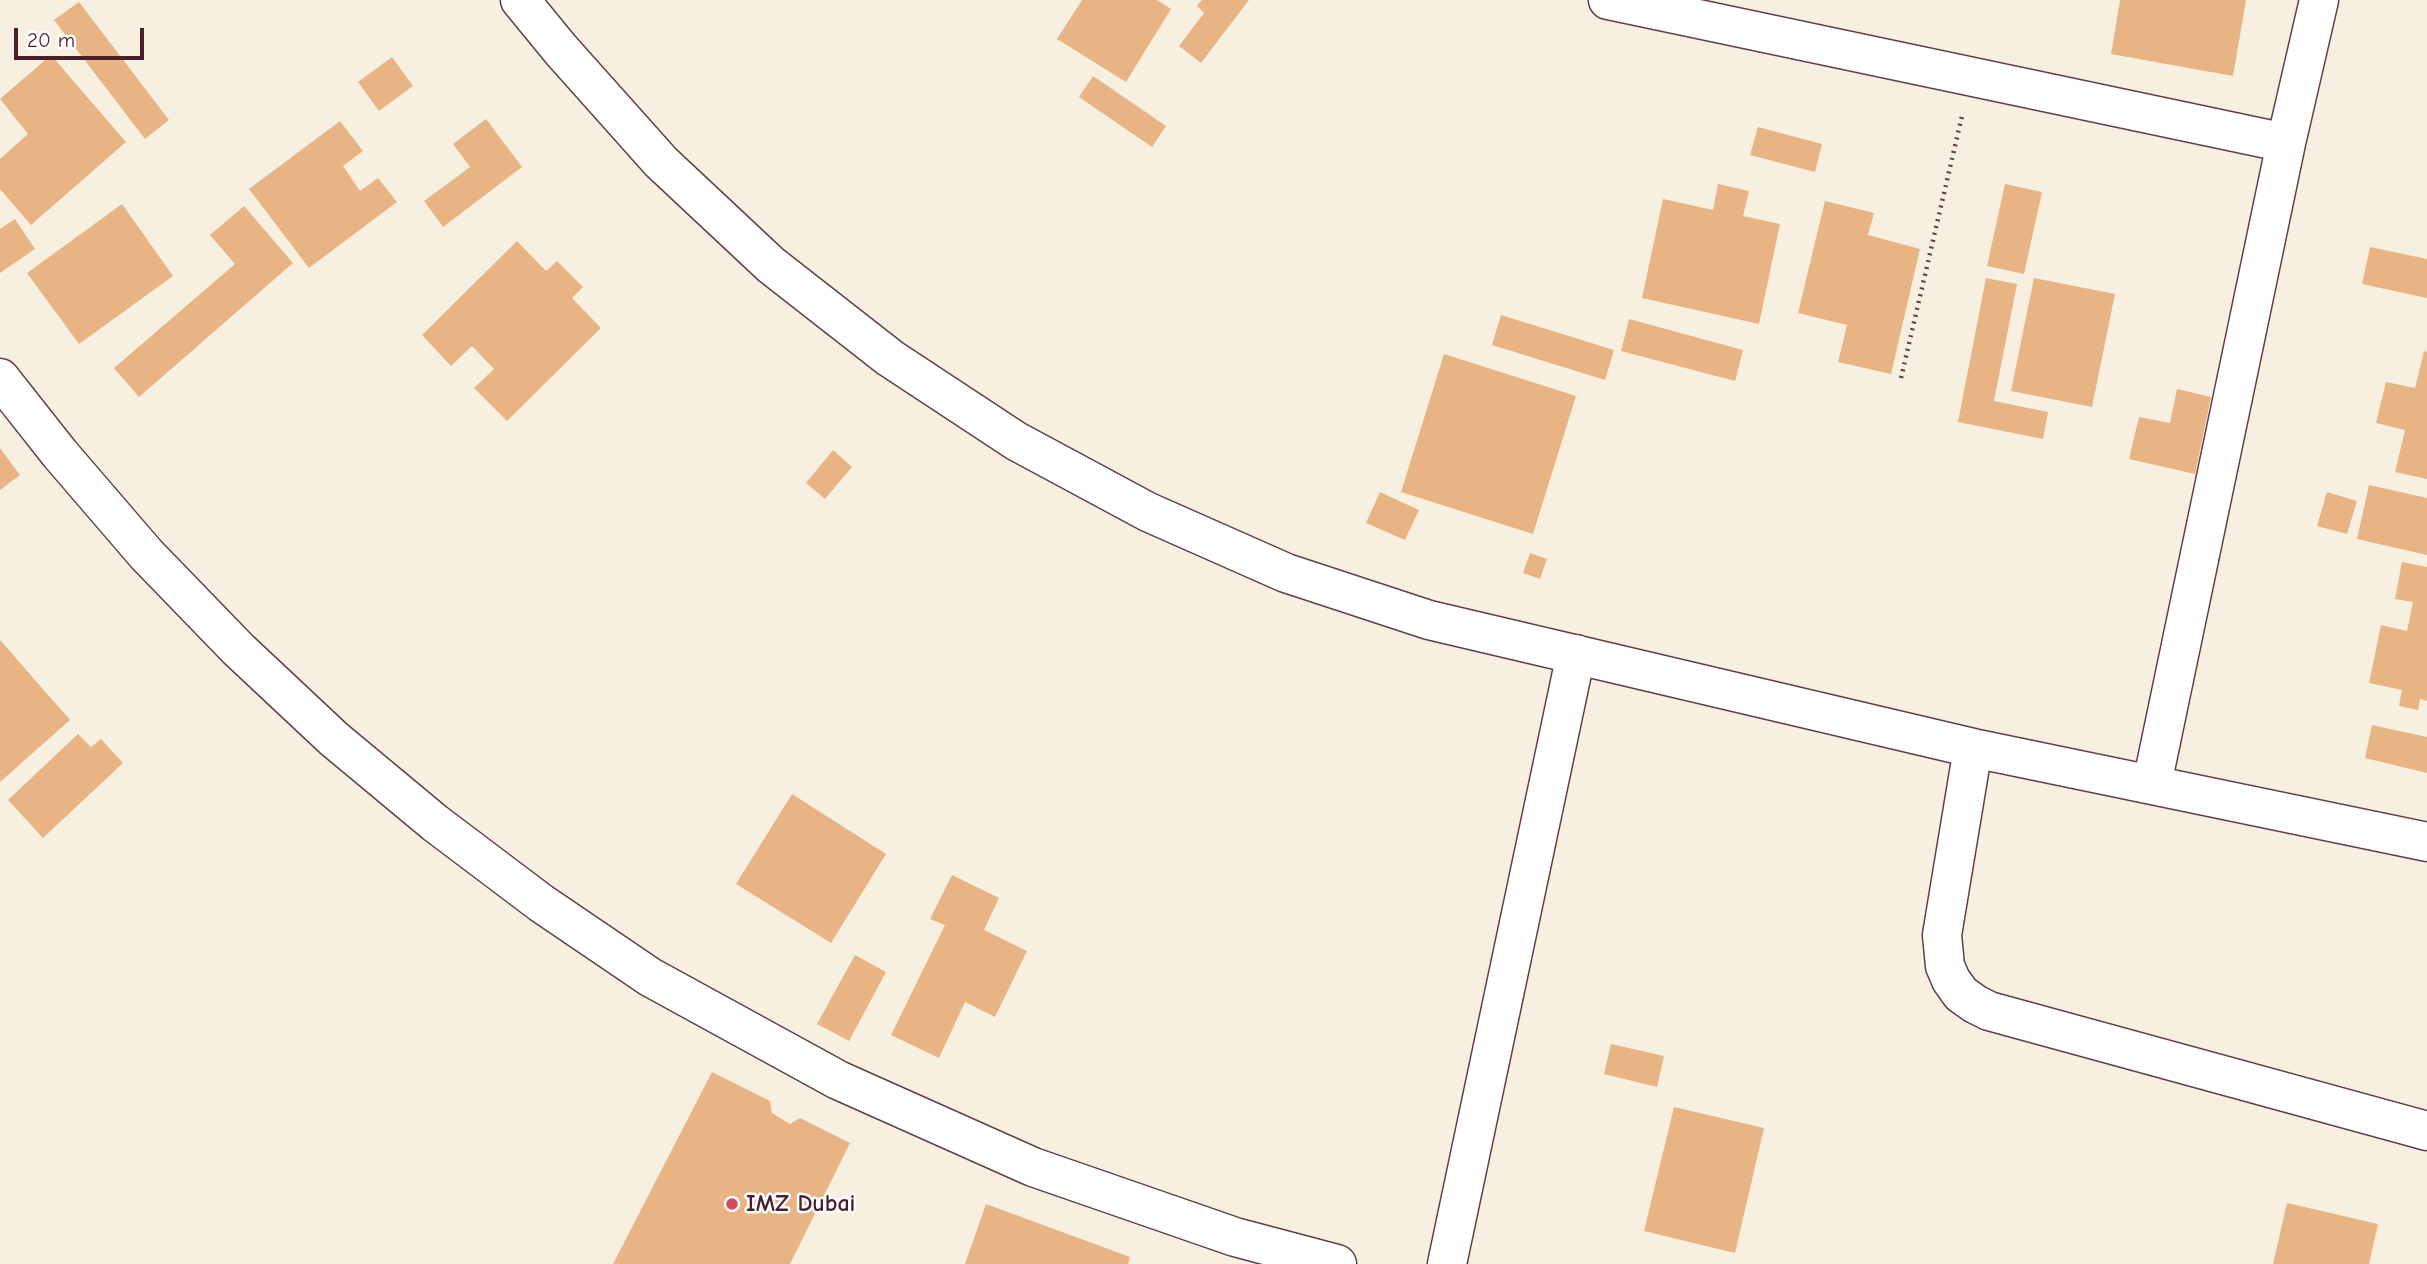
<!DOCTYPE html>
<style>
body{margin:0}
#map{position:relative;width:2427px;height:1264px;overflow:hidden;background:#f7f0e1;font-family:"Comic Neue",sans-serif}
canvas{display:block}
.scale{position:absolute;left:14px;top:28px;width:130px;height:32px;box-sizing:border-box;border:4px solid #4a1f2b;border-top:0;padding-left:9px;font-size:21px;line-height:24px;white-space:nowrap;color:#4a1f2b;-webkit-text-stroke:5px #fff;paint-order:stroke}
</style>
<div id="map">
<canvas width="2427" height="1264"></canvas>
<div class="scale">20 m</div>
</div>
<script>
const ctx = document.querySelector('canvas').getContext('2d');
ctx.lineJoin = 'round';
function paint(path, color) {
  ctx.fillStyle = color;
  ctx.fill(path, 'evenodd');
}
function toPath(rows) {
  const path = new Path2D();
  for (const r of rows) {
    path.moveTo(r[0], r[1]);
    for (let i = 2; i < r.length; i += 2) path.lineTo(r[i], r[i + 1]);
  }
  return path;
}
function stroke(path, color, width, dash) {
  ctx.strokeStyle = color;
  ctx.lineWidth = width;
  ctx.lineCap = dash ? 'butt' : 'round';
  ctx.setLineDash(dash || []);
  ctx.stroke(path);
}
function write(font, color, halo, rows, align = 'center') {
  ctx.font = font + ' "Comic Neue",sans-serif';
  ctx.lineWidth = 5;
  ctx.setLineDash([]);
  ctx.textBaseline = 'middle';
  ctx.strokeStyle = halo;
  ctx.fillStyle = color;
  for (const [text, x, y, turn = 0] of rows) {
    ctx.save();
    ctx.translate(x, y);
    ctx.rotate((+turn || 0) * Math.PI / 180);
    ctx.textAlign = isNaN(turn) ? turn : align;
    if (halo) ctx.strokeText(text, 0, 0);
    ctx.fillText(text, 0, 0);
    ctx.restore();
  }
}
paint(toPath([
 [1082,0,1157,0,1171,9,1126,82,1057,39],
 [1202,0,1249,0,1201,63,1179,46,1204,13,1197,6],
 [2120,0,2246,0,2233,76,2111,54],
 [79,2,169,120,145,139,54,20],
 [51,55,126,142,31,225,0,189,0,159,28,134,0,99],
 [392,57,413,86,379,111,358,82],
 [1093,76,1166,126,1152,147,1079,97],
 [486,119,522,167,443,227,424,201,470,167,453,144],
 [340,121,363,151,343,166,360,191,378,178,397,202,309,268,249,189],
 [1758,127,1822,144,1815,172,1750,155],
 [1718,184,1749,191,1743,216,1780,224,1759,324,1642,298,1663,199,1713,210],
 [2005,184,2042,192,2024,274,1987,266],
 [1825,201,1874,213,1868,235,1920,249,1891,374,1838,362,1847,325,1798,313],
 [122,204,173,276,79,344,27,273],
 [244,206,293,263,139,397,114,368,235,264,210,235],
 [15,219,35,249,0,273,0,229],
 [517,241,546,271,557,261,583,287,572,298,601,328,507,421,474,388,494,369,472,346,451,366,422,335],
 [2370,247,2427,259,2427,298,2362,284],
 [1986,278,2017,284,1994,401,2048,412,2043,439,1958,422],
 [2034,278,2115,294,2092,407,2011,391],
 [1501,315,1614,350,1605,380,1492,345],
 [1629,319,1743,350,1735,381,1621,351],
 [2424,351,2427,352,2427,479,2395,472,2405,430,2376,423,2386,382,2415,388],
 [1444,354,1576,396,1533,534,1401,492],
 [2177,389,2211,397,2195,474,2129,459,2139,417,2170,423],
 [0,448,20,475,0,490],
 [833,450,852,467,825,499,806,483],
 [2369,485,2427,498,2427,555,2357,539],
 [1380,492,1419,510,1405,540,1366,523],
 [2327,492,2357,501,2347,534,2317,526],
 [1530,553,1547,559,1540,579,1523,573],
 [2402,562,2427,567,2427,701,2420,699,2418,710,2399,706,2402,690,2369,683,2381,625,2407,631,2413,602,2395,599],
 [0,640,70,720,0,782],
 [2372,725,2427,737,2427,773,2365,758],
 [78,734,91,747,101,739,123,763,43,838,8,800],
 [792,794,886,854,831,943,736,884],
 [952,875,999,898,984,930,1027,951,995,1017,965,1002,939,1058,891,1035,945,925,930,919],
 [855,955,886,972,849,1041,817,1024],
 [1611,1044,1664,1056,1657,1087,1604,1074],
 [712,1072,770,1101,772,1113,790,1124,800,1118,850,1143,790,1264,613,1264],
 [1674,1107,1764,1128,1735,1253,1644,1231],
 [2287,1203,2378,1224,2369,1264,2273,1264],
 [986,1204,1130,1257,1128,1264,965,1264]
]), '#e8b484');
const minor = toPath([
 [520,0,561,50,661,162,771,265,890,358,1016,441,1148,512,1286,573,1429,620,1973,748,2427,842],
 [1608,0,2286,143],
 [0,378,60,454,146,554,238,649,334,739,435,823,541,903,650,977,838,1080,1033,1167,1235,1237,1337,1264],
 [1973,748,1942,935,1945,966,1951,980,1961,994,1975,1004,1989,1011,2427,1131],
 [2152,784,2286,143,2319,0],
 [1447,1264,1576,654]
]);
stroke(minor, '#643e46', 41);
stroke(toPath([
 [1901,378,1962,116]
]), '#643e46', 4.5, [2, 5]);
stroke(minor, '#fff', 38);
for (const [x, y, r, color] of [
 [732,1204,7,"#d1495b"]
]) {
  const dot = new Path2D();
  dot.arc(x, y, r, 0, 2 * Math.PI);
  ctx.fillStyle = color;
  ctx.fill(dot);
  stroke(dot, '#fff', 2.5);
}
write('bold 24px', '#4a1f2b', '#fff', [
 ["IMZ Dubai",746,1204]
], 'left');
</script>
